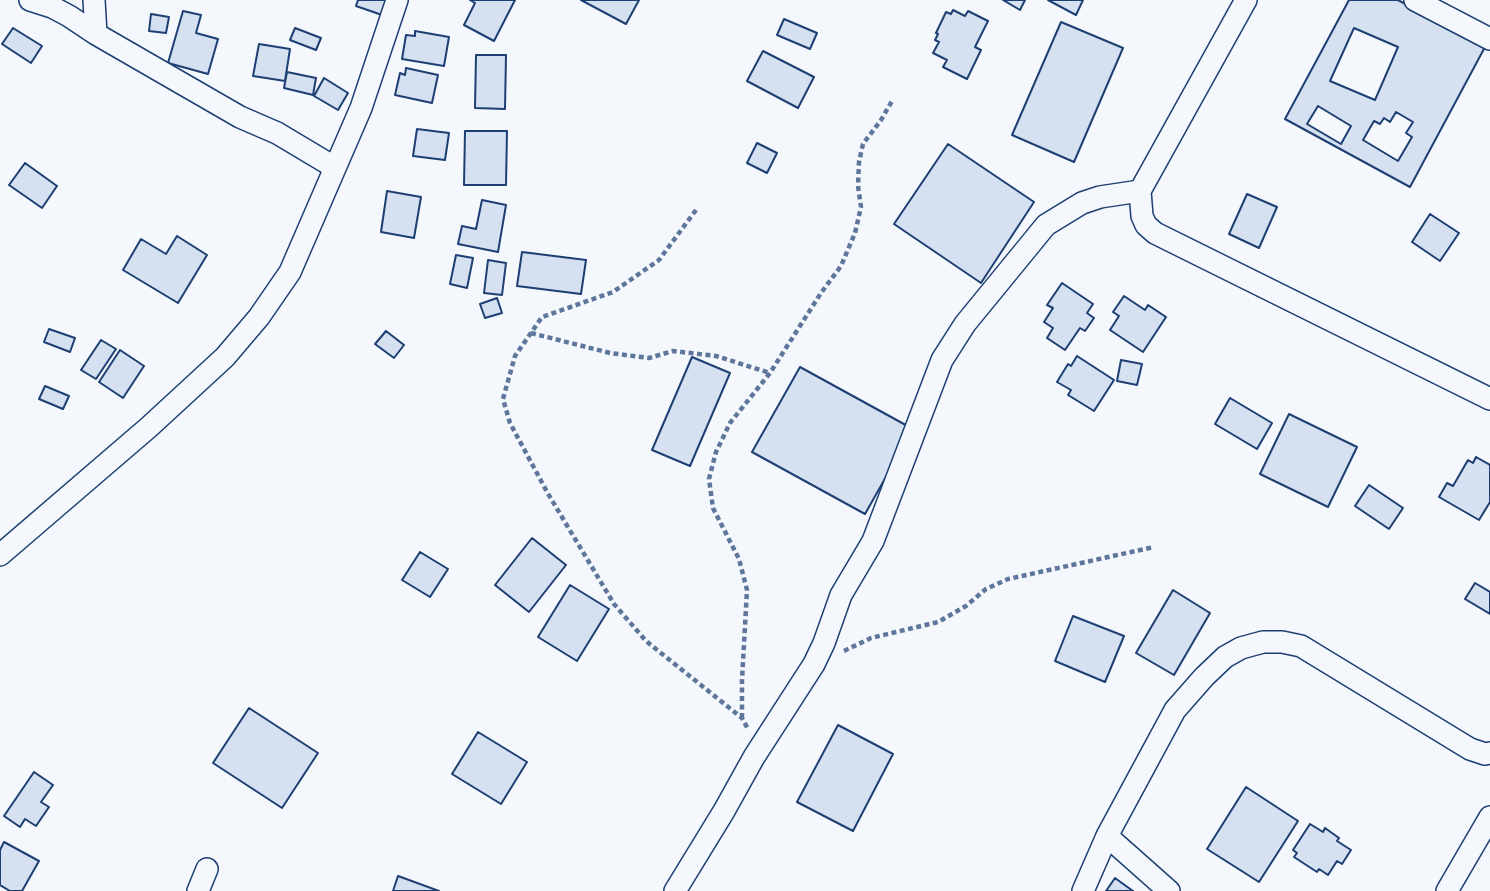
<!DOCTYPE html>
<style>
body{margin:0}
canvas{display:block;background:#f4f7fb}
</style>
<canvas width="1490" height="891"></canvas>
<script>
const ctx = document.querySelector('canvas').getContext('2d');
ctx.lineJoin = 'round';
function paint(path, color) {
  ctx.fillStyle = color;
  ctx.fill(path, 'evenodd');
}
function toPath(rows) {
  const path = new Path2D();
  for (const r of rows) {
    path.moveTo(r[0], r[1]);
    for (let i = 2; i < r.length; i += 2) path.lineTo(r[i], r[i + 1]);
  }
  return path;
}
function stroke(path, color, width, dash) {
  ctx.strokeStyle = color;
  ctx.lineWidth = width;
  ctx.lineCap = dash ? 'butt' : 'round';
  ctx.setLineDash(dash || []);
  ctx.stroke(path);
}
const building = toPath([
 [358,0,387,0,382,15,356,6,358,0],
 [470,0,515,0,494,41,464,25,475,3,470,0],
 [581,0,639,0,626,24,581,0],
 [1003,0,1025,0,1020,10,1003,0],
 [1048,0,1083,0,1076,15,1048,0],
 [1349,0,1398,0,1485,47,1410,187,1285,119,1349,0],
 [1354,28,1398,47,1375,100,1330,81,1354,28],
 [1318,106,1351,126,1341,144,1307,124,1318,106],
 [1396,112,1413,122,1406,133,1412,137,1398,161,1363,140,1374,121,1380,124,1384,118,1390,122,1396,112],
 [953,10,965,16,968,11,988,21,975,47,981,50,967,79,943,67,947,60,933,53,939,42,935,40,938,34,936,33,946,12,951,14,953,10],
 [183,11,201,15,196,33,218,39,208,74,168,63,183,11],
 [151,14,169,17,166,33,149,31,151,14],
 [784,19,817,33,810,49,777,35,784,19],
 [1061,22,1123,48,1074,162,1012,135,1061,22],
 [13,28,42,46,31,63,2,44,13,28],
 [295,28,321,38,316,50,290,40,295,28],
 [415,31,449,37,444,66,402,59,406,35,415,36,415,31],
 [259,44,290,49,285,81,253,76,259,44],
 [763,51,814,77,798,108,747,81,763,51],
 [476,55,506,55,505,109,475,108,476,55],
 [406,68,438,75,432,103,395,95,400,73,405,75,406,68],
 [287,72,316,78,313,95,284,88,287,72],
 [324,78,348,93,338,110,314,96,324,78],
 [417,129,449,133,445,160,413,156,417,129],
 [465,131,507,131,506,185,464,185,465,131],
 [757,143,777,153,767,173,747,163,757,143],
 [948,144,1034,202,981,283,894,224,948,144],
 [25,163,57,186,42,208,9,185,25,163],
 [387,191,421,197,414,238,381,232,387,191],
 [1247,194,1277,207,1259,248,1229,234,1247,194],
 [482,200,506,205,498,252,458,244,462,226,476,229,482,200],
 [1430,214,1459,233,1440,261,1412,242,1430,214],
 [177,236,207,255,178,303,123,270,141,239,166,254,177,236],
 [522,252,586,260,581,294,517,286,522,252],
 [456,255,473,258,467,288,450,284,456,255],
 [488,260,506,263,502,295,484,293,488,260],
 [1062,283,1093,304,1087,313,1094,318,1085,331,1080,328,1065,350,1047,338,1053,328,1044,322,1053,308,1047,305,1062,283],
 [1124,296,1145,310,1148,305,1166,317,1143,352,1110,330,1119,316,1113,312,1124,296],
 [497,298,502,313,485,318,480,304,497,298],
 [49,329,75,338,70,352,44,342,49,329],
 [386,331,404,345,394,358,375,344,386,331],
 [101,340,116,349,96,379,81,370,101,340],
 [120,350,144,366,123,398,99,382,120,350],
 [1077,356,1114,380,1094,411,1068,395,1071,390,1057,382,1068,364,1071,366,1077,356],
 [692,357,730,373,690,466,652,450,692,357],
 [1121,360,1142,364,1137,385,1117,381,1121,360],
 [800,367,913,429,865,514,752,452,800,367],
 [45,386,69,396,63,409,39,399,45,386],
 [1230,398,1272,423,1257,449,1215,424,1230,398],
 [1289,414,1357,447,1328,507,1260,474,1289,414],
 [1476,457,1490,465,1490,502,1479,520,1439,497,1447,483,1453,486,1468,460,1473,463,1476,457],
 [1369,485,1403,508,1389,529,1355,506,1369,485],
 [532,538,566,565,529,612,495,585,532,538],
 [420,552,448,569,430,597,402,580,420,552],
 [1475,583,1490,592,1490,614,1465,599,1475,583],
 [570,585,609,609,577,661,538,637,570,585],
 [1173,590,1210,613,1174,675,1136,653,1173,590],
 [1073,616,1124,636,1105,682,1055,661,1073,616],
 [249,708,318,753,282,808,213,763,249,708],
 [838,725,893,754,853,831,797,802,838,725],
 [478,732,527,762,501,804,452,774,478,732],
 [34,772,53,785,41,802,49,807,36,826,25,819,20,827,4,816,34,772],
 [1246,787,1298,821,1259,882,1207,849,1246,787],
 [1310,824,1323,832,1325,828,1339,838,1337,841,1351,850,1342,864,1337,861,1328,875,1319,869,1317,872,1294,857,1297,853,1293,850,1310,824],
 [4,842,39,861,22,891,10,891,0,885,0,850,4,842],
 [398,876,439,891,393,891,398,876],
 [1115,878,1133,891,1106,891,1115,878]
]);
paint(building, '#d5e0f0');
stroke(building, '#1d3f73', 2);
const minor = toPath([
 [30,0,52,7,69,16,96,34,240,117,277,133,334,167],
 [94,0,96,34],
 [1246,0,1140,191,1142,216,1146,225,1155,233,1490,399],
 [1415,0,1490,39],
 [0,555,149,427,225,357,259,317,290,272,361,108,397,0],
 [1107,836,1169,891],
 [198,891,207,869],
 [675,891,724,811,754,757,814,664,824,643,841,595,873,541,942,360,965,324,1046,225,1082,203,1100,197,1140,191],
 [1083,891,1107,836,1175,710,1204,677,1225,657,1241,648,1263,642,1282,642,1301,646,1470,749,1485,754,1490,753],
 [1447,891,1490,817]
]);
stroke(minor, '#1d3f73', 24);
stroke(toPath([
 [696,210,659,260,613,292,542,317,515,356,503,399,510,423,547,492,614,604,646,641,742,718,748,729],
 [531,333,610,353,649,358,673,351,716,356,770,373],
 [844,651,871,638,938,622,966,606,986,589,1008,579,1154,547],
 [742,718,742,680,747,590,739,559,713,508,709,479,716,452,730,423,770,373,821,293,841,266,855,233,861,207,858,186,859,162,863,144,881,120,892,101]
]), '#5e769c', 4.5, [5, 3.5]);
stroke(minor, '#f4f7fb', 21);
</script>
